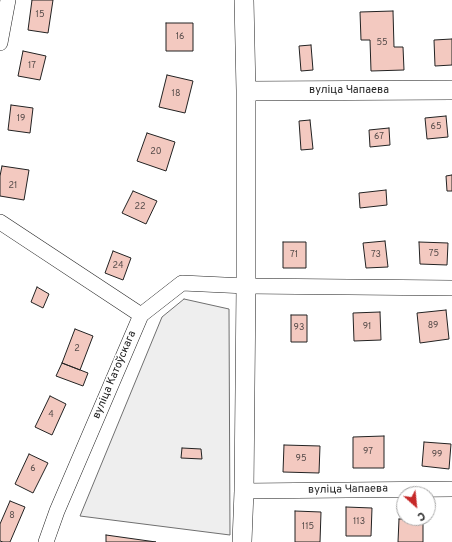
<!DOCTYPE html>
<meta charset="utf-8">
<style>
body{margin:0}
#map{position:relative;width:452px;height:542px;overflow:hidden;background:#fff;font-family:Overpass,sans-serif}
canvas{display:block}
.north{position:absolute;left:396px;top:486px;width:40px;height:40px;box-sizing:border-box;background:#fff;border:1px solid #a7a7a7;border-radius:50%;rotate:153deg;font-size:11px;font-weight:700;line-height:16px;text-align:center;color:#222}
.north::after{content:'';display:block;margin:auto;width:14px;height:18px;background:#c62828;clip-path:polygon(50% 0,100% 100%,50% 72%,0 100%)}
</style>
<div id="map">
<canvas width="452" height="542"></canvas>
<div class="north">С</div>
</div>
<script>
const ctx = document.querySelector('canvas').getContext('2d');
ctx.lineJoin = 'round';
function paint(path, color) {
  ctx.fillStyle = color;
  ctx.fill(path, 'evenodd');
}
function toPath(rows) {
  const path = new Path2D();
  for (const r of rows) {
    path.moveTo(r[0], r[1]);
    for (let i = 2; i < r.length; i += 2) path.lineTo(r[i], r[i + 1]);
  }
  return path;
}
function stroke(path, color, width, dash) {
  ctx.strokeStyle = color;
  ctx.lineWidth = width;
  ctx.lineCap = dash ? 'butt' : 'round';
  ctx.setLineDash(dash || []);
  ctx.stroke(path);
}
function write(font, color, halo, rows, align = 'center') {
  ctx.font = font + ' Overpass,sans-serif';
  ctx.lineWidth = 3;
  ctx.setLineDash([]);
  ctx.textBaseline = 'middle';
  ctx.strokeStyle = halo;
  ctx.fillStyle = color;
  for (const [text, x, y, turn = 0] of rows) {
    ctx.save();
    ctx.translate(x, y);
    ctx.rotate((+turn || 0) * Math.PI / 180);
    ctx.textAlign = isNaN(turn) ? turn : align;
    if (halo) ctx.strokeText(text, 0, 0);
    ctx.fillText(text, 0, 0);
    ctx.restore();
  }
}
const green = toPath([
 [184,299,229,309,230,535,80,516,162,317,184,299]
]);
paint(green, '#eee');
stroke(green, '#6f6f6f', 1);
const building = toPath([
 [32,0,53,0,48,33,28,30,32,0],
 [393,11,394,47,403,47,404,70,371,71,370,40,361,40,360,12,393,11],
 [166,23,193,23,193,51,166,51,166,23],
 [452,39,452,65,435,66,434,40,452,39],
 [311,45,313,70,301,71,299,46,311,45],
 [23,51,46,56,40,80,18,76,23,51],
 [167,75,193,81,185,113,159,107,167,75],
 [11,105,33,108,30,133,8,130,11,105],
 [446,116,448,137,427,139,425,118,446,116],
 [310,120,313,149,301,150,299,121,310,120],
 [389,128,390,145,370,147,369,130,389,128],
 [147,133,175,142,166,171,137,161,147,133],
 [2,166,29,170,24,200,0,196,0,176,2,166],
 [452,175,452,191,447,191,446,176,452,175],
 [386,190,387,205,360,208,359,193,386,190],
 [133,191,157,201,146,224,122,213,133,191],
 [385,241,388,267,366,268,363,243,385,241],
 [283,242,306,242,306,268,283,268,283,242],
 [419,242,448,243,447,265,420,264,419,242],
 [113,251,131,258,123,280,105,273,113,251],
 [37,287,49,294,43,308,31,302,37,287],
 [446,310,449,339,420,343,417,313,446,310],
 [380,312,381,340,354,341,353,313,380,312],
 [291,315,307,315,307,342,291,342,291,315],
 [75,329,93,336,80,370,62,363,75,329],
 [62,363,88,373,83,386,56,376,62,363],
 [50,396,66,404,52,435,35,427,50,396],
 [384,436,384,468,353,468,353,437,384,436],
 [424,442,451,444,449,469,422,466,424,442],
 [284,445,320,446,319,473,283,472,284,445],
 [182,448,201,449,202,459,181,458,182,448],
 [29,454,48,463,33,493,15,484,29,454],
 [10,501,25,507,10,542,3,542,0,541,0,524,10,501],
 [346,507,372,508,371,536,346,536,346,507],
 [295,511,321,512,320,542,295,542,295,511],
 [399,519,423,519,423,542,398,542,399,519],
 [106,535,156,542,106,542,106,535]
]);
paint(building, '#f3c9c0');
stroke(building, '#222', 1);
const minor = toPath([
 [0,43,8,0],
 [0,222,141,315],
 [244,491,452,489],
 [46,542,57,511,141,315,182,283,246,286,452,288]
]);
const tertiary = toPath([
 [246,91,452,90],
 [242,542,244,491,246,286,246,91,244,0]
]);
stroke(minor, '#222', 16);
stroke(tertiary, '#222', 20);
stroke(minor, '#fff', 15);
stroke(tertiary, '#fff', 19);
write('9px', '#564c4a', null, [
 ["15",40,15],
 ["16",180,37],
 ["55",382,43],
 ["17",32,66],
 ["18",176,94],
 ["19",21,119],
 ["65",436,127],
 ["67",379,137],
 ["20",156,152],
 ["21",13,186],
 ["22",140,207],
 ["75",434,254],
 ["71",294,255],
 ["73",376,255],
 ["24",118,266],
 ["89",433,326],
 ["91",367,327],
 ["93",299,328],
 ["2",77,349],
 ["4",51,415],
 ["97",368,452],
 ["99",437,455],
 ["95",301,459],
 ["6",33,469],
 ["8",12,516],
 ["113",359,522],
 ["115",308,527]
]);
write('11px', '#222', '#fff', [
 ["вуліца Чапаева",349,91],
 ["вуліца Катоўскага",115,375,-67],
 ["вуліца Чапаева",348,490,-1]
]);
</script>
